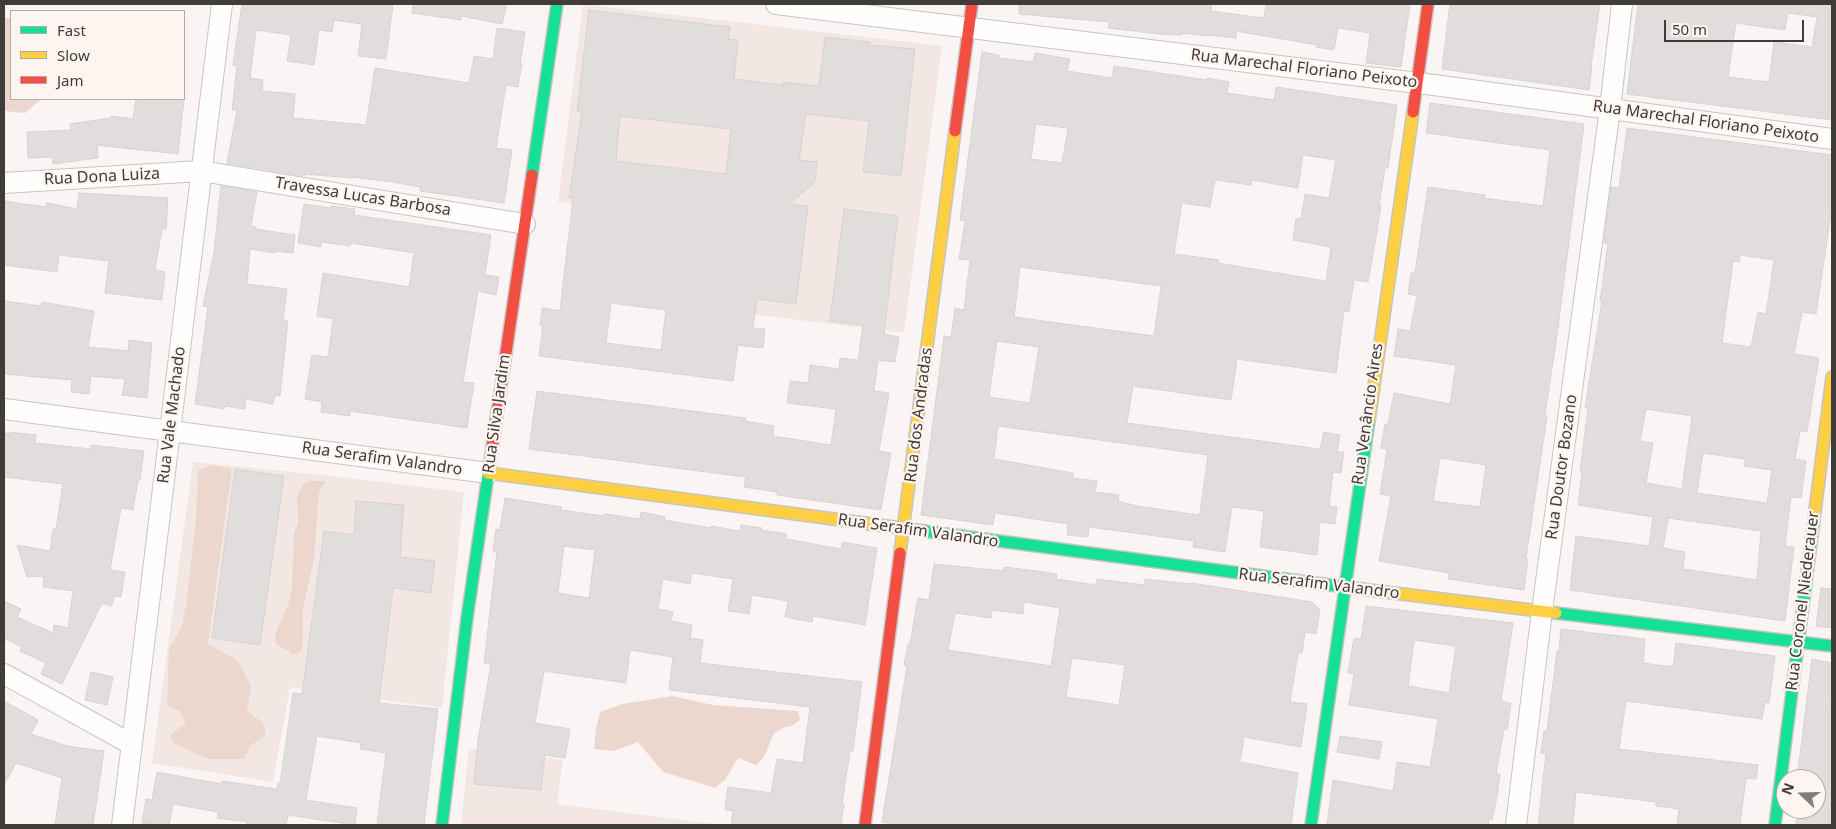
<!DOCTYPE html>
<meta charset="utf-8">
<style>
body{margin:0}
#map{position:relative;width:1836px;height:829px;overflow:hidden;background:#faf5f4;font-family:"Noto Sans",sans-serif}
canvas{display:block}
.frame{position:absolute;inset:0;border:5px solid #403c3a;pointer-events:none}
.legend{position:absolute;left:10px;top:10px;width:175px;height:90px;box-sizing:border-box;background:#fef4f0;border:1px solid #b2aaa7;margin:0;padding:6px 9px;list-style:none;font-size:15px;color:#403c3a}
.legend li{display:flex;align-items:center;gap:10px;height:25px}
.legend b{width:25px;border:1px solid #b2aaa7}
.north{position:absolute;left:1776px;top:769px;width:50px;height:50px;box-sizing:border-box;background:#fef4f0;border:1px solid #b2aaa7;border-radius:50%;rotate:291deg;font-size:14px;font-weight:700;line-height:20px;text-align:center;color:#403c3a}
.north::after{content:'';display:block;margin:auto;width:18px;height:22px;background:#817d7b;clip-path:polygon(50% 0,100% 100%,50% 72%,0 100%)}
.scale{position:absolute;left:1664px;top:20px;width:140px;height:22px;box-sizing:border-box;border:2px solid #403c3a;border-top:0;padding-left:6px;font-size:15px;line-height:18px;white-space:nowrap;color:#403c3a;-webkit-text-stroke:4px #fef4f0;paint-order:stroke}
</style>
<div id="map">
<canvas width="1836" height="829"></canvas>
<div class="frame"></div>
<ul class="legend">
<li><b style="height:6px;background:#16e098"></b>Fast</li>
<li><b style="height:6px;background:#ffcf43"></b>Slow</li>
<li><b style="height:6px;background:#f24e42"></b>Jam</li>
</ul>
<div class="north">N</div>
<div class="scale">50 m</div>
</div>
<script>
const ctx = document.querySelector('canvas').getContext('2d');
ctx.lineJoin = 'round';
function paint(path, color) {
  ctx.fillStyle = color;
  ctx.fill(path, 'evenodd');
}
function toPath(rows) {
  const path = new Path2D();
  for (const r of rows) {
    path.moveTo(r[0], r[1]);
    for (let i = 2; i < r.length; i += 2) path.lineTo(r[i], r[i + 1]);
  }
  return path;
}
function stroke(path, color, width, dash) {
  ctx.strokeStyle = color;
  ctx.lineWidth = width;
  ctx.lineCap = dash ? 'butt' : 'round';
  ctx.setLineDash(dash || []);
  ctx.stroke(path);
}
function write(font, color, halo, rows, align = 'center') {
  ctx.font = font + ' "Noto Sans",sans-serif';
  ctx.lineWidth = 4.5;
  ctx.setLineDash([]);
  ctx.textBaseline = 'middle';
  ctx.strokeStyle = halo;
  ctx.fillStyle = color;
  for (const [text, x, y, turn = 0] of rows) {
    ctx.save();
    ctx.translate(x, y);
    ctx.rotate((+turn || 0) * Math.PI / 180);
    ctx.textAlign = isNaN(turn) ? turn : align;
    if (halo) ctx.strokeText(text, 0, 0);
    ctx.fillText(text, 0, 0);
    ctx.restore();
  }
}
paint(toPath([
 [583,4,942,46,904,333,694,307,704,218,558,202],
 [193,462,324,475,464,492,442,708,290,687,273,782,152,763],
 [469,749,563,760,557,804,714,824,713,825,461,825]
]), '#f3e7e3');
paint(toPath([
 [4,17,11,19,11,99,41,99,25,113,4,111],
 [213,465,228,468,231,469,231,476,208,644,238,661,251,686,247,711,263,723,266,735,250,746,244,759,208,759,172,742,170,735,186,723,179,711,167,706,169,648,181,629,186,606,196,518,198,470],
 [309,481,326,481,319,492,314,559,303,608,303,645,301,651,293,655,288,651,276,644,275,635,289,602,292,586,294,534,298,522,297,496,303,485],
 [672,696,713,705,798,711,800,720,792,726,785,727,774,733,764,757,756,765,738,758,725,780,715,788,663,772,638,742,614,751,594,749,596,729,600,712,622,704]
]), '#ecd7cf');
const building = toPath([
 [242,4,393,4,386,59,358,56,362,24,334,20,332,32,319,30,314,65,287,61,291,35,256,30,250,78,263,80,262,91,295,94,293,118,366,125,375,68,469,83,474,56,493,59,497,28,525,32,520,64,522,64,518,87,506,85,496,148,512,150,504,203,420,191,420,187,393,182,351,177,351,178,305,174,305,176,227,163,237,110,232,110,237,66,233,65,242,4],
 [413,4,507,4,502,24,461,16,461,20,412,13,413,4],
 [1019,4,1212,4,1211,11,1264,18,1266,4,1410,4,1401,67,1366,63,1370,33,1338,28,1334,50,1316,47,1317,45,1236,31,1236,38,1208,35,1208,36,1182,33,1182,35,1159,34,1108,28,1109,22,1019,14,1019,4],
 [1450,4,1600,4,1591,66,1592,66,1589,90,1442,69,1450,4],
 [1638,4,1832,4,1832,120,1627,94,1638,4],
 [1788,13,1817,17,1812,47,1774,42,1769,82,1728,77,1736,23,1785,30,1788,13],
 [589,10,730,27,728,39,738,40,734,79,783,85,783,82,819,86,825,37,870,42,870,45,915,49,901,176,863,172,869,121,806,114,799,160,817,162,815,182,789,204,808,206,796,304,757,299,753,328,765,329,763,348,738,345,733,381,539,356,543,326,540,325,542,308,560,311,573,198,569,198,582,111,577,111,589,10],
 [620,116,731,129,726,174,616,161,620,116],
 [611,303,666,310,661,350,606,343,611,303],
 [982,52,999,55,999,58,1033,62,1035,53,1070,59,1067,71,1112,78,1114,66,1206,80,1207,78,1229,82,1227,93,1274,100,1276,87,1397,105,1388,168,1385,168,1379,206,1381,206,1377,232,1368,282,1354,280,1349,312,1344,311,1336,373,1237,359,1231,400,1133,386,1127,423,1320,449,1324,432,1340,435,1337,452,1344,452,1341,473,1333,472,1329,506,1337,507,1335,524,1320,522,1317,555,1260,547,1264,511,1232,507,1225,552,1193,547,1194,541,1089,527,1088,537,1067,535,1068,524,995,513,993,525,921,515,944,336,951,337,955,308,964,310,970,260,959,259,965,221,960,220,982,52],
 [1036,124,1068,128,1062,163,1031,159,1036,124],
 [1303,155,1336,160,1329,198,1305,194,1301,219,1296,219,1293,240,1331,247,1326,281,1218,263,1219,260,1174,254,1182,203,1210,207,1215,180,1251,185,1252,180,1298,188,1303,155],
 [1020,267,1161,286,1154,336,1014,317,1020,267],
 [997,341,1039,347,1030,403,989,397,997,341],
 [998,426,1208,455,1200,513,1198,515,1137,506,1118,501,1119,495,1095,492,1097,481,1073,478,1073,473,994,459,998,426],
 [136,99,184,99,178,154,97,145,98,158,53,164,52,157,28,158,27,132,71,130,70,124,111,118,111,116,133,119,136,99],
 [1430,103,1584,124,1558,328,1545,415,1547,416,1526,558,1528,559,1524,590,1448,579,1449,573,1379,561,1391,496,1380,494,1387,449,1381,448,1385,424,1388,424,1394,393,1450,404,1456,365,1394,356,1398,329,1410,331,1417,296,1408,294,1411,273,1415,273,1428,187,1485,195,1484,198,1543,206,1550,150,1426,133,1430,103],
 [1440,458,1486,465,1480,507,1433,501,1440,458],
 [1627,128,1832,155,1832,207,1816,314,1802,312,1794,354,1819,358,1807,432,1800,431,1795,459,1806,461,1801,498,1791,497,1785,546,1794,547,1785,621,1570,590,1576,536,1649,546,1653,517,1578,505,1582,472,1580,471,1588,408,1585,408,1602,301,1600,301,1608,244,1604,243,1611,187,1619,188,1627,128],
 [1740,255,1774,260,1766,314,1758,312,1751,347,1722,343,1733,261,1739,262,1740,255],
 [1646,409,1692,416,1682,489,1646,483,1653,443,1640,441,1646,409],
 [1703,453,1745,459,1744,466,1772,470,1767,503,1697,493,1703,453],
 [1668,518,1761,531,1757,580,1683,569,1685,552,1663,548,1668,518],
 [221,186,257,192,251,226,256,227,255,229,295,235,293,253,275,251,275,253,250,249,247,284,287,289,283,321,288,321,280,396,275,395,273,404,246,399,245,409,225,406,224,409,195,404,208,307,203,306,214,252,221,186],
 [79,193,168,198,166,229,162,229,155,270,165,272,162,300,105,293,109,261,59,255,57,272,4,265,4,201,46,207,47,203,77,209,79,193],
 [304,204,331,208,331,206,355,209,354,215,491,235,485,275,499,277,496,295,478,291,463,382,474,383,467,428,350,411,350,416,321,412,322,402,305,399,312,355,328,357,333,319,317,316,323,273,409,287,414,253,351,243,350,246,321,242,321,247,298,243,304,204],
 [844,209,898,216,884,334,899,337,895,362,878,360,874,391,889,393,879,451,891,453,881,510,777,495,777,492,744,487,746,477,529,449,537,391,746,418,745,421,774,426,773,436,831,445,836,409,787,403,790,381,808,383,810,365,839,369,840,358,858,360,863,325,830,321,844,209],
 [4,301,41,306,42,302,94,311,88,347,128,351,129,340,152,343,147,398,122,395,125,379,91,376,89,394,71,392,72,380,4,374,4,301],
 [10,432,36,435,35,443,91,449,91,445,144,451,140,480,138,480,133,510,121,508,116,536,110,570,125,572,121,597,114,596,112,606,102,603,62,684,41,674,46,663,20,651,22,647,6,639,4,644,4,601,21,609,17,617,53,633,54,625,68,628,73,591,43,587,44,576,27,577,17,545,50,551,53,529,56,529,63,484,4,477,4,433,10,434,10,432],
 [235,469,284,476,260,645,212,638,235,469],
 [505,498,561,507,561,510,604,516,605,514,640,519,641,512,665,517,664,520,711,528,711,526,740,531,741,525,762,528,761,530,787,534,786,539,841,549,842,542,877,548,865,625,813,616,812,622,785,617,788,601,752,595,749,614,728,611,733,579,692,573,690,584,663,579,658,609,673,612,671,621,692,625,690,638,703,640,700,663,862,682,853,751,850,751,842,804,844,804,841,825,731,825,733,811,725,810,728,787,771,793,777,759,803,763,810,707,669,690,673,657,630,650,626,683,544,671,535,723,570,729,565,758,545,755,541,790,474,784,478,740,491,664,484,663,497,551,493,551,496,529,500,530,505,498],
 [564,546,595,550,589,598,558,593,564,546],
 [356,501,404,505,400,557,435,561,431,593,393,588,379,703,438,709,424,825,395,825,377,823,386,753,360,749,361,743,317,736,306,800,357,808,355,825,288,815,286,825,255,825,247,824,247,822,217,818,218,812,173,804,169,825,142,823,146,799,152,800,157,772,221,784,222,781,277,789,278,783,280,783,293,693,302,694,324,531,354,535,356,501],
 [934,564,1003,571,1004,567,1036,571,1057,574,1056,579,1096,585,1097,579,1145,585,1145,579,1191,584,1191,583,1312,602,1320,610,1316,634,1305,632,1302,653,1298,653,1290,702,1307,704,1301,747,1244,737,1240,762,1298,773,1291,825,903,825,882,822,907,666,904,665,908,644,910,644,918,598,929,600,934,564],
 [1024,602,1060,608,1051,666,948,650,955,613,991,618,992,610,1023,614,1024,602],
 [1072,658,1125,665,1119,705,1066,697,1072,658],
 [1821,588,1832,589,1832,628,1816,626,1821,588],
 [1366,606,1513,623,1501,701,1511,703,1507,730,1504,729,1496,774,1500,774,1497,797,1492,820,1489,819,1488,825,1327,825,1333,780,1393,791,1397,762,1430,767,1438,719,1349,705,1354,674,1348,673,1354,638,1361,639,1366,606],
 [1414,640,1456,646,1449,693,1408,686,1414,640],
 [1561,629,1645,639,1643,663,1673,667,1676,643,1775,656,1769,703,1765,702,1762,719,1626,701,1619,749,1758,765,1756,779,1746,778,1740,825,1677,825,1679,809,1656,806,1656,802,1576,792,1573,825,1538,825,1546,754,1541,753,1544,731,1547,731,1557,651,1559,651,1561,629],
 [1812,659,1832,663,1832,694,1830,709,1832,710,1832,825,1796,825,1798,809,1816,809,1816,779,1797,779,1812,659],
 [91,672,113,677,107,705,85,700,91,672],
 [4,701,38,720,31,734,67,746,104,751,93,825,55,825,62,778,16,763,4,785,4,701],
 [1340,736,1382,742,1379,759,1337,752,1340,736]
]);
paint(building, '#e1dddc');
stroke(building, '#d7d3d2', 1);
const street = toPath([
 [776,4,1434,85,1832,139],
 [4,183,201,171,525,224],
 [4,409,488,473],
 [4,674,131,744],
 [122,825,222,4],
 [1516,825,1542,611,1610,109,1622,4]
]);
const fast = toPath([
 [532,175,557,4],
 [916,530,1345,587],
 [1556,613,1832,646],
 [442,825,467,618,492,448],
 [1311,825,1369,421],
 [1775,825,1814,519]
]);
const slow = toPath([
 [1369,421,1413,112],
 [488,473,916,530],
 [1814,519,1832,377],
 [900,553,955,131],
 [1345,587,1556,613]
]);
const jam = toPath([
 [1413,112,1428,4],
 [955,131,972,4],
 [492,448,532,175],
 [865,825,900,553]
]);
stroke(street, '#c8c4c3', 22);
stroke(fast, '#c8c4c3', 14);
stroke(slow, '#c8c4c3', 14);
stroke(jam, '#c8c4c3', 14);
stroke(street, '#fefefd', 20);
stroke(fast, '#16e098', 11);
stroke(slow, '#ffcf43', 11);
stroke(jam, '#f24e42', 11);
write('16px', '#403c3a', '#fef4f0', [
 ["Rua Marechal Floriano Peixoto",1304,69,7],
 ["Rua Marechal Floriano Peixoto",1706,122,8],
 ["Rua Dona Luiza",102,177,-3],
 ["Travessa Lucas Barbosa",363,197,9],
 ["Rua Silva Jardim",497,414,-82],
 ["Rua Venâncio Aires",1368,414,-82],
 ["Rua Vale Machado",172,415,-83],
 ["Rua dos Andradas",919,415,-83],
 ["Rua Serafim Valandro",382,459,8],
 ["Rua Doutor Bozano",1562,467,-82],
 ["Rua Serafim Valandro",918,531,8],
 ["Rua Serafim Valandro",1319,584,7],
 ["Rua Coronel Niederauer",1803,601,-83]
]);
</script>
